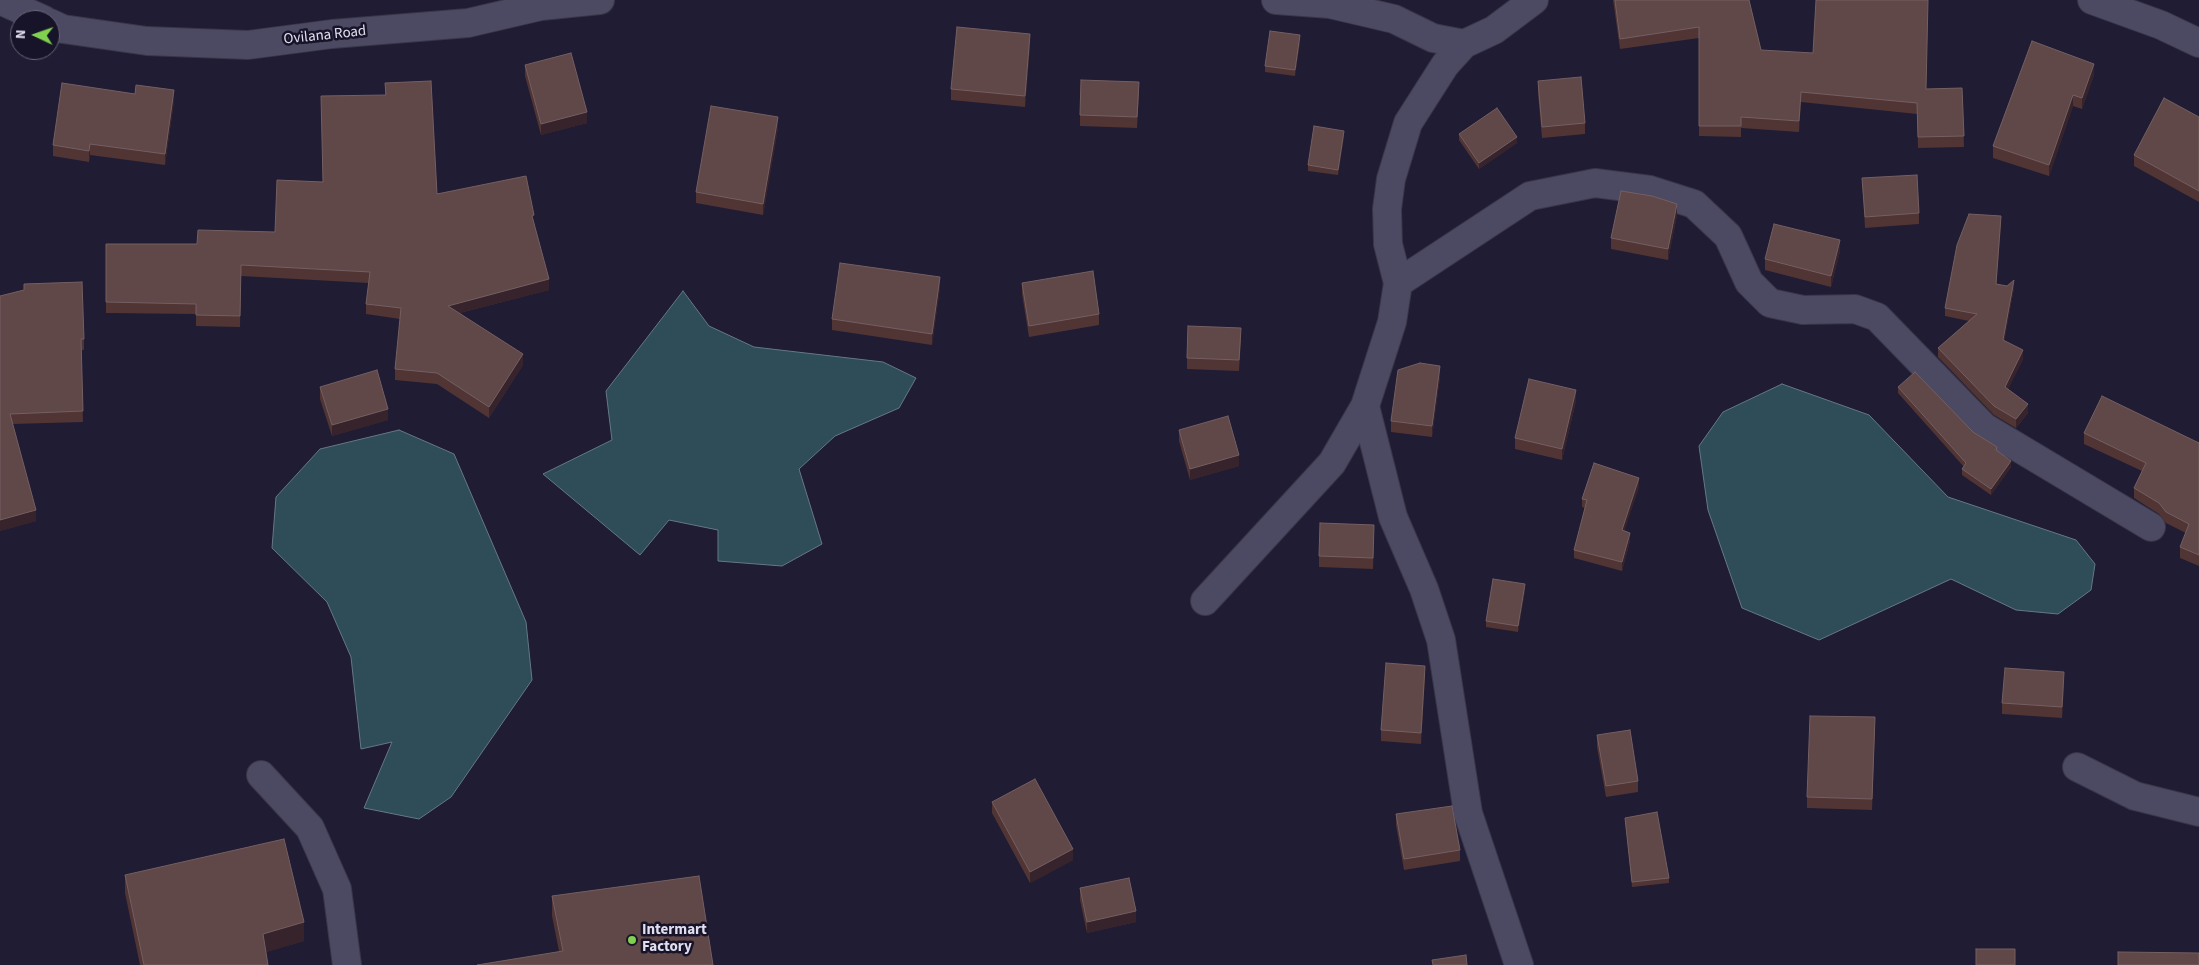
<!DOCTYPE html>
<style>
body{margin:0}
#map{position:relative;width:2199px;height:965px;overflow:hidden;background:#201c33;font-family:"Source Sans 3",sans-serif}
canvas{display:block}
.north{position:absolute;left:10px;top:10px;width:50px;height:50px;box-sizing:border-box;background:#171329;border:1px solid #686578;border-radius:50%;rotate:273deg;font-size:14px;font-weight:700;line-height:20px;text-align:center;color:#e1dfef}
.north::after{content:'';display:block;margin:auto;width:18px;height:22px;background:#81d050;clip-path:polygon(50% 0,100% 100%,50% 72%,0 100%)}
</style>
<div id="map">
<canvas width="2199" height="965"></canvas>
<div class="north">N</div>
</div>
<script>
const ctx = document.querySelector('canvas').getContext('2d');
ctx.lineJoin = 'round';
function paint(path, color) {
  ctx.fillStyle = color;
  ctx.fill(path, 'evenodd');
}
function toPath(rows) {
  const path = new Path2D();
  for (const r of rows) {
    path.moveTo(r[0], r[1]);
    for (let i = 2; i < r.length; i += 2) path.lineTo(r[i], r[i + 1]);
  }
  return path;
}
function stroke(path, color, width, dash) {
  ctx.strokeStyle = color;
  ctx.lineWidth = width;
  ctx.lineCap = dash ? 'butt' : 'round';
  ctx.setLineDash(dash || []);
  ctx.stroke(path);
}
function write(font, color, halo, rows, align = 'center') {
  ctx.font = font + ' "Source Sans 3",sans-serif';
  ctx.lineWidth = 5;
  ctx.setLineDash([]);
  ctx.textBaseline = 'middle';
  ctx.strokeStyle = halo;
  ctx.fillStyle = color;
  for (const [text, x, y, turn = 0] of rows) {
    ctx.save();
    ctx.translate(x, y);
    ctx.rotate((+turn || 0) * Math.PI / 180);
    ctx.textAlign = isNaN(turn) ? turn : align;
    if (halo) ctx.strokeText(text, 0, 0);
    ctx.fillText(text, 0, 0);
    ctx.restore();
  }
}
const water = toPath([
 [683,291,709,326,754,347,883,362,916,378,899,408,835,436,799,469,822,544,782,566,718,561,718,530,669,520,640,555,543,474,612,440,606,391,683,291],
 [1782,384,1869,415,1948,497,2076,540,2095,564,2091,590,2058,614,2016,610,1951,579,1819,640,1742,608,1708,510,1699,446,1723,412,1782,384],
 [399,430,454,454,526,622,532,680,451,797,419,819,364,808,392,742,361,749,351,657,327,602,272,548,276,497,320,449,399,430]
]);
paint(water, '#2e4d58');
stroke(water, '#647985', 1);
const street = toPath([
 [0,0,44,20],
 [1276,0,1330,4,1394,19,1433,38,1464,44,1494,30,1534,0],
 [2092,0,2161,25,2199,43],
 [50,23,63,29,147,41,248,45,332,34,468,23,541,6,600,0],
 [1398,283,1530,196,1595,183,1650,190,1694,204,1728,236,1749,282,1770,303,1803,310,1855,309,1877,317,1984,427,2151,527],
 [1365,406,1393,517,1424,589,1441,640,1468,813,1519,965],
 [1205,601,1332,463,1365,406,1392,322,1398,283,1388,244,1387,209,1391,179,1408,123,1445,65,1464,44],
 [2077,767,2135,796,2199,812],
 [261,775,310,828,337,889,347,965]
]);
stroke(street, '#393649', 30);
stroke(street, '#4c4963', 28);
paint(toPath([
 [1613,0,1749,0,1761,50,1926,89,1962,88,1964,147,1918,148,1917,114,1801,102,1799,132,1741,128,1741,137,1699,136,1699,38,1620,49],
 [1300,41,1295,76,1265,72,1265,66],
 [1030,45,1025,107,951,100,951,89],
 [525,65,587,123,541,135,525,76],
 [2094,75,2082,109,2073,106,2049,176,1993,158,1993,146],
 [1538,81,1585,123,1585,134,1542,138,1538,93],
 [385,83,437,194,534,223,549,290,460,313,523,365,489,418,437,384,395,380,395,369,400,319,366,314,366,304,369,283,241,276,240,327,196,326,196,314,106,313,106,244,197,244,275,232,322,182,385,95],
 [1139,93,1137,128,1080,126,1080,115],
 [135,94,174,101,165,165,90,155,89,162,53,156,53,145],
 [2199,117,2199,202,2134,166,2134,155],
 [778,128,763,215,696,203,696,192],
 [1459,134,1517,143,1479,169,1459,140],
 [1344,136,1338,175,1308,171,1308,165],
 [1862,178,1919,213,1919,224,1865,228],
 [1677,215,1668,260,1611,249,1611,238],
 [2001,225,1996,284,2014,288,2004,341,2023,359,2008,389,2028,413,2016,428,1994,415,1938,357,1938,348,1969,321,1945,316,1945,308],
 [1840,251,1831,287,1765,270,1765,259],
 [1022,283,1099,314,1099,325,1029,337,1022,294],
 [940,288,932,345,832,330,832,319],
 [0,296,84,339,84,350,81,350,83,422,12,424,36,521,0,531],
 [1241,339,1239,371,1187,369,1187,358],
 [1440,377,1432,437,1391,432,1391,421],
 [320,387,388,420,332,436,320,399],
 [1898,387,1973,432,1997,451,2011,467,1991,495,1962,475,1962,469,1964,467,1898,393],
 [1576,401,1562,460,1515,449,1515,438],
 [1179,430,1239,466,1190,480,1179,441],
 [2084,433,2199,443,2199,442,2199,566,2180,558,2180,547,2186,533,2166,523,2159,514,2134,498,2134,488,2142,471,2084,444],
 [1639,487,1624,531,1630,541,1622,571,1574,558,1574,550,1585,508,1582,507,1582,499],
 [1374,536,1373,569,1319,567,1319,556],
 [1525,590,1518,632,1486,627,1486,621],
 [1425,677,1421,744,1381,741,1381,730],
 [2064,683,2062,718,2002,714,2002,703],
 [1875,728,1872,810,1807,808,1807,797],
 [1597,735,1638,781,1638,792,1606,797,1597,747],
 [992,802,1073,860,1030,883,992,813],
 [1396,814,1460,850,1460,861,1404,870,1396,825],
 [1625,818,1669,878,1669,883,1632,887],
 [125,875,304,941,266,952,268,965,140,965,125,893],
 [1080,888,1136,922,1087,933,1080,900],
 [552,896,713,965,559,951,552,916]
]), '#503534');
paint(toPath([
 [1030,34,1030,45,1025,107,1025,96],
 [1300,35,1300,41,1295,76,1295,70],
 [2094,64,2094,75,2082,109,2082,98],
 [174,90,174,101,165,165,165,154],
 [1801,92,1801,102,1799,132,1799,121],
 [2073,95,2073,106,2049,176,2049,165],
 [587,112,587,123,541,135,541,124],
 [778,117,778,128,763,215,763,204],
 [1344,131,1344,136,1338,175,1338,170],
 [1517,137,1517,143,1479,169,1479,163],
 [90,144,90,155,89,162,89,151],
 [1677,204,1677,215,1668,260,1668,249],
 [2001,216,2001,225,1996,292,1996,284],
 [1840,240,1840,251,1831,287,1831,276],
 [940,277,940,288,932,345,932,334],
 [549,279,549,290,448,316,448,306],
 [2014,280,2014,288,2003,349,2003,340],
 [2023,350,2023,359,2005,395,2005,387],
 [523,354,523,365,489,418,489,407],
 [1440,366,1440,377,1432,437,1432,426],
 [1576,390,1576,401,1562,460,1562,449],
 [2028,404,2028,413,2016,428,2016,419],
 [388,409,388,420,332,436,332,425],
 [1239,455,1239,466,1190,480,1190,469],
 [2011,461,2011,467,1991,495,1991,489],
 [1639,478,1639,487,1622,539,1622,530],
 [36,510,36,521,0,531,0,520],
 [1630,533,1630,541,1622,571,1622,562],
 [1525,584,1525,590,1518,632,1518,626],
 [1425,666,1425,677,1421,744,1421,733],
 [2064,672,2064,683,2062,718,2062,707],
 [1073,849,1073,860,1030,883,1030,872],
 [1136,911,1136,922,1087,933,1087,922],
 [304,922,304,941,263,953,263,934]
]), '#36232b');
const building = toPath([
 [1615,0,1749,0,1761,50,1813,53,1816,0,1928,0,1926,89,1962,88,1964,136,1918,137,1917,103,1801,92,1799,121,1741,117,1741,126,1699,126,1699,27,1620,39,1615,0],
 [957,27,1030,34,1025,96,951,89,957,27],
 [1270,31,1300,35,1295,70,1265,66,1270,31],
 [2032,41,2094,64,2082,98,2073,95,2049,165,1993,146,2032,41],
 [571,53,587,112,541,124,525,65,571,53],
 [1581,77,1585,123,1542,127,1538,81,1581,77],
 [1081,80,1139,82,1137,117,1080,115,1081,80],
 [431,81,437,194,526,176,534,215,532,216,549,279,448,306,523,354,489,407,437,373,395,369,401,308,366,304,370,272,241,265,240,316,196,315,196,304,106,302,106,244,197,244,198,230,275,232,277,180,323,182,321,96,386,95,385,83,431,81],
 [62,83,135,94,136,85,174,90,165,154,90,144,89,151,53,145,62,83],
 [2164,98,2199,117,2199,191,2134,155,2164,98],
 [711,106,778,117,763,204,696,192,711,106],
 [1497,108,1517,137,1479,163,1459,134,1497,108],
 [1314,126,1344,131,1338,170,1308,165,1314,126],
 [1917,175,1919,213,1865,217,1862,178,1917,175],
 [1621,191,1652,196,1677,204,1668,249,1611,238,1621,191],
 [1969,214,2001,216,1996,284,2007,286,2014,280,2003,340,2023,350,2005,387,2028,404,2016,419,1994,406,1938,348,1977,314,1945,308,1957,245,1969,214],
 [1774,224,1840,240,1831,276,1765,259,1774,224],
 [840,263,940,277,932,334,832,319,840,263],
 [1093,271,1099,314,1029,326,1022,283,1093,271],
 [82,282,84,339,81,339,83,411,10,414,36,510,0,520,0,296,24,290,24,284,82,282],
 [1188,326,1241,328,1239,360,1187,358,1188,326],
 [1420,363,1440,366,1432,426,1391,421,1398,370,1420,363],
 [377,370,388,409,332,425,320,387,377,370],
 [1915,372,1973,432,1997,447,1996,450,2011,461,1991,489,1962,469,1966,463,1898,387,1915,372],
 [1529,379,1576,390,1562,449,1515,438,1529,379],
 [2102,396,2199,443,2199,442,2199,555,2180,547,2189,524,2166,512,2159,503,2134,488,2146,463,2084,433,2102,396],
 [1228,416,1239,455,1190,469,1179,430,1228,416],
 [1594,463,1639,478,1622,530,1630,533,1622,562,1574,550,1587,500,1582,499,1594,463],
 [1320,523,1374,525,1373,558,1319,556,1320,523],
 [1493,579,1525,584,1518,626,1486,621,1493,579],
 [1386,663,1425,666,1421,733,1381,730,1386,663],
 [2005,668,2064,672,2062,707,2002,703,2005,668],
 [1810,716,1875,717,1872,799,1807,797,1810,716],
 [1630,730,1638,781,1606,786,1597,735,1630,730],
 [1035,779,1073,849,1030,872,992,802,1035,779],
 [1452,806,1460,850,1404,859,1396,814,1452,806],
 [1657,812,1669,878,1632,882,1625,818,1657,812],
 [284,839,304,922,263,934,268,965,144,965,125,875,284,839],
 [699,876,713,965,477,965,563,951,552,896,699,876],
 [1129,878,1136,911,1087,922,1080,888,1129,878],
 [1976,949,2015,949,2015,965,1976,965,1976,949],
 [2118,952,2199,953,2199,965,2118,965,2118,952],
 [1466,955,1467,965,1433,965,1432,960,1466,955]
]);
paint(building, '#604748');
stroke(building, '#745f62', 1);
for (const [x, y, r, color] of [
 [632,940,5,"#81d050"]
]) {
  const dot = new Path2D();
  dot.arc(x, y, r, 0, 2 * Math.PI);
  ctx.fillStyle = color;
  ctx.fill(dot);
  stroke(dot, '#171329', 2);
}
write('15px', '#e1dfef', '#171329', [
 ["Ovilana Road",325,36,-6]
]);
write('bold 15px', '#e1dfef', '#171329', [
 ["Intermart",642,931],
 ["Factory",642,948]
], 'left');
</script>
